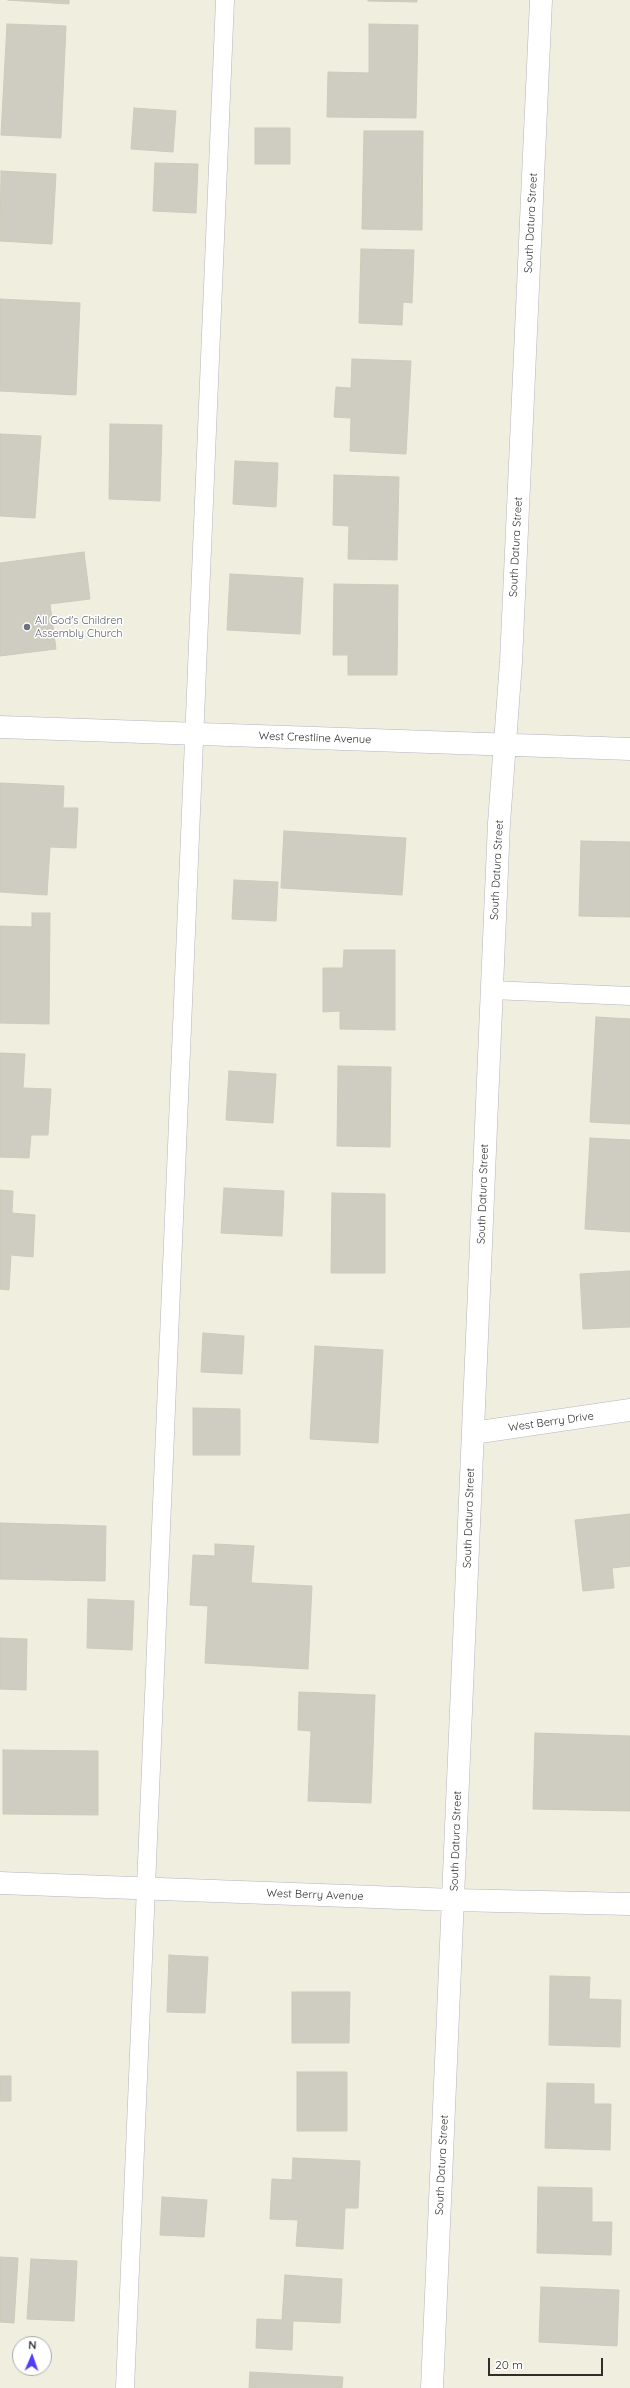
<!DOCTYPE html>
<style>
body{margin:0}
#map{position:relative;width:630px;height:2388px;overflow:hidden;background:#f0eedf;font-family:Quicksand,sans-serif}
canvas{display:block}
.north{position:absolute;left:12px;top:2336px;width:40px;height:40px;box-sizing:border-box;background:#fff;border:1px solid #ababab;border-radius:50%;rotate:2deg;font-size:11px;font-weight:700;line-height:16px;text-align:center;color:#2e2e2e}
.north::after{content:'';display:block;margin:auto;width:14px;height:18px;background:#523dff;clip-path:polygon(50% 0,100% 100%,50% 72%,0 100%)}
.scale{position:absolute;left:488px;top:2358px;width:115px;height:18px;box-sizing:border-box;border:2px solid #2e2e2e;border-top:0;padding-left:5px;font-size:12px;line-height:14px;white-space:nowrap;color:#2e2e2e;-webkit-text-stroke:3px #fff;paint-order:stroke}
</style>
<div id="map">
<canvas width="630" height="2388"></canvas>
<div class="north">N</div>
<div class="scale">20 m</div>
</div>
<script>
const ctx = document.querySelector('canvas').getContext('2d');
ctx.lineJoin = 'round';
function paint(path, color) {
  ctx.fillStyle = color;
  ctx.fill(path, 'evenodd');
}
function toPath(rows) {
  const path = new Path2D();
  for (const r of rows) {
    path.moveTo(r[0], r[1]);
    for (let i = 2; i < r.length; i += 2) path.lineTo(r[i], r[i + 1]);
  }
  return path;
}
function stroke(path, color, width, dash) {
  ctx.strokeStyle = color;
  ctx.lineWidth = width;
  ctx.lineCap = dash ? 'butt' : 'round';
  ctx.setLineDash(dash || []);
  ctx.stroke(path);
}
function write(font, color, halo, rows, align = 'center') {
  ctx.font = font + ' Quicksand,sans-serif';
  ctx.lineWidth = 3;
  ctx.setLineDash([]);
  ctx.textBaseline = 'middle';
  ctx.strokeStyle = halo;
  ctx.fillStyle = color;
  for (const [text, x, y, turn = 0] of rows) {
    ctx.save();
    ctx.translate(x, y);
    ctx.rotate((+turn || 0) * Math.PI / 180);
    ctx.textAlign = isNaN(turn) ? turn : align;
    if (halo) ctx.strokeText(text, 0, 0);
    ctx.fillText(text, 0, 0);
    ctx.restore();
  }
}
const building = toPath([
 [8,0,69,0,69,4,8,0],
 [368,0,417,0,417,2,368,1,368,0],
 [7,24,66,26,61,138,1,135,7,24],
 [369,24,418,25,416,118,327,117,328,72,369,73,369,24],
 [134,108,176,111,173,152,131,149,134,108],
 [255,128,290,128,290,164,255,164,255,128],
 [364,131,423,131,422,230,362,229,364,131],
 [155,163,198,164,196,213,153,211,155,163],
 [1,171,56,174,52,244,0,241,1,171],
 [361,249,414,250,412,303,403,302,402,325,359,323,361,249],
 [0,299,80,303,76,395,0,391,0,299],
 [352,359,411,361,406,454,350,451,351,418,334,417,336,387,351,388,352,359],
 [110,424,162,425,160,501,109,499,110,424],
 [0,434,41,436,35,518,0,516,0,434],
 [235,461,278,463,276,507,233,504,235,461],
 [334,475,399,477,397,560,348,559,349,526,333,525,334,475],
 [84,552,90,599,50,604,56,649,0,656,0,563,84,552],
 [230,574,303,578,300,634,227,630,230,574],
 [334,584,398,585,397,675,348,675,348,655,333,655,334,584],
 [0,783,64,786,63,808,78,808,76,848,50,847,47,895,0,892,0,783],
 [284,831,406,838,402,895,281,888,284,831],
 [581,841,630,842,630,917,579,916,581,841],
 [234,880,278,882,276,921,232,919,234,880],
 [32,913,50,913,49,1024,0,1023,0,926,32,927,32,913],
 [344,950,395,950,395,1030,340,1029,340,1011,323,1012,323,968,343,968,344,950],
 [596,1017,630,1019,630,1124,590,1122,596,1017],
 [0,1053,25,1054,23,1088,51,1089,48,1135,31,1135,29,1158,0,1157,0,1053],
 [338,1066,391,1067,390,1147,337,1146,338,1066],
 [229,1071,276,1074,273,1123,226,1120,229,1071],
 [590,1138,630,1140,630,1232,585,1229,590,1138],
 [224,1188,284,1191,282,1236,221,1233,224,1188],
 [0,1190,13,1191,12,1213,35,1215,33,1257,11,1255,9,1290,0,1289,0,1190],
 [332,1193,385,1194,385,1273,331,1273,332,1193],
 [630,1271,630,1327,583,1329,580,1274,630,1271],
 [203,1333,244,1336,242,1374,201,1372,203,1333],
 [315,1346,383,1350,378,1443,310,1439,315,1346],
 [193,1408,240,1409,240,1455,193,1455,193,1408],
 [630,1514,630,1566,612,1568,614,1588,583,1591,575,1520,630,1514],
 [0,1523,106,1526,105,1581,0,1579,0,1523],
 [215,1544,254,1546,251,1583,312,1586,308,1669,205,1663,208,1606,190,1605,193,1555,215,1556,215,1544],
 [88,1599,134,1601,132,1650,87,1648,88,1599],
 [0,1638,27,1639,26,1690,0,1689,0,1638],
 [299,1692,375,1695,371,1803,308,1801,311,1731,298,1730,299,1692],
 [535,1733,630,1736,630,1811,533,1809,535,1733],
 [3,1750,98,1751,98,1815,3,1814,3,1750],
 [169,1955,208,1957,205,2013,167,2012,169,1955],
 [550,1976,590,1977,589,1999,621,2000,620,2047,549,2045,550,1976],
 [292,1992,350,1992,349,2043,292,2043,292,1992],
 [297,2072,347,2072,347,2131,297,2131,297,2072],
 [0,2076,11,2076,11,2101,0,2101,0,2076],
 [547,2083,594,2084,594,2104,611,2104,610,2150,545,2148,547,2083],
 [293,2158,360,2161,358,2208,345,2208,343,2249,296,2246,298,2220,270,2219,272,2179,292,2180,293,2158],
 [538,2187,592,2188,592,2222,612,2222,611,2255,537,2253,538,2187],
 [162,2197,207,2200,204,2237,160,2235,162,2197],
 [0,2257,18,2258,14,2323,0,2322,0,2257],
 [31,2259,77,2261,74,2321,27,2319,31,2259],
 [285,2275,342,2279,340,2323,293,2321,292,2350,256,2348,257,2319,282,2320,285,2275],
 [541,2287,619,2290,617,2346,539,2342,541,2287],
 [250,2372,343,2377,342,2388,249,2388,250,2372]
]);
paint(building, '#cfcdc1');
stroke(building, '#cccbb8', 1);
const service = toPath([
 [492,990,630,996],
 [125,2388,225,0]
]);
const minor = toPath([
 [0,727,630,749],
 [473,1433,630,1410],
 [0,1883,454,1900,630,1904],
 [432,2388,499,823,511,662,541,0]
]);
stroke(service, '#b4b3c2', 19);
stroke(minor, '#b4b3c2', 23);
stroke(service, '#fff', 18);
stroke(minor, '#fff', 22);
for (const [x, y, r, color] of [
 [27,627,4,"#6b7280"]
]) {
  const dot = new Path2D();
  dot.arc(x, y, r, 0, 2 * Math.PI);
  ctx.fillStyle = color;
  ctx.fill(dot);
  stroke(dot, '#fff', 1.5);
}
write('11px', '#2e2e2e', '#fff', [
 ["South Datura Street",531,223,-87],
 ["South Datura Street",516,547,-87],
 ["West Crestline Avenue",315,738,2],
 ["South Datura Street",497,870,-87],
 ["South Datura Street",483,1194,-88],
 ["West Berry Drive",551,1422,-8],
 ["South Datura Street",469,1518,-88],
 ["South Datura Street",456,1841,-88],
 ["West Berry Avenue",315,1895,2],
 ["South Datura Street",442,2165,-87]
]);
write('11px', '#5b616d', '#fff', [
 ["All God's Children",35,621],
 ["Assembly Church",35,634]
], 'left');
</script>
